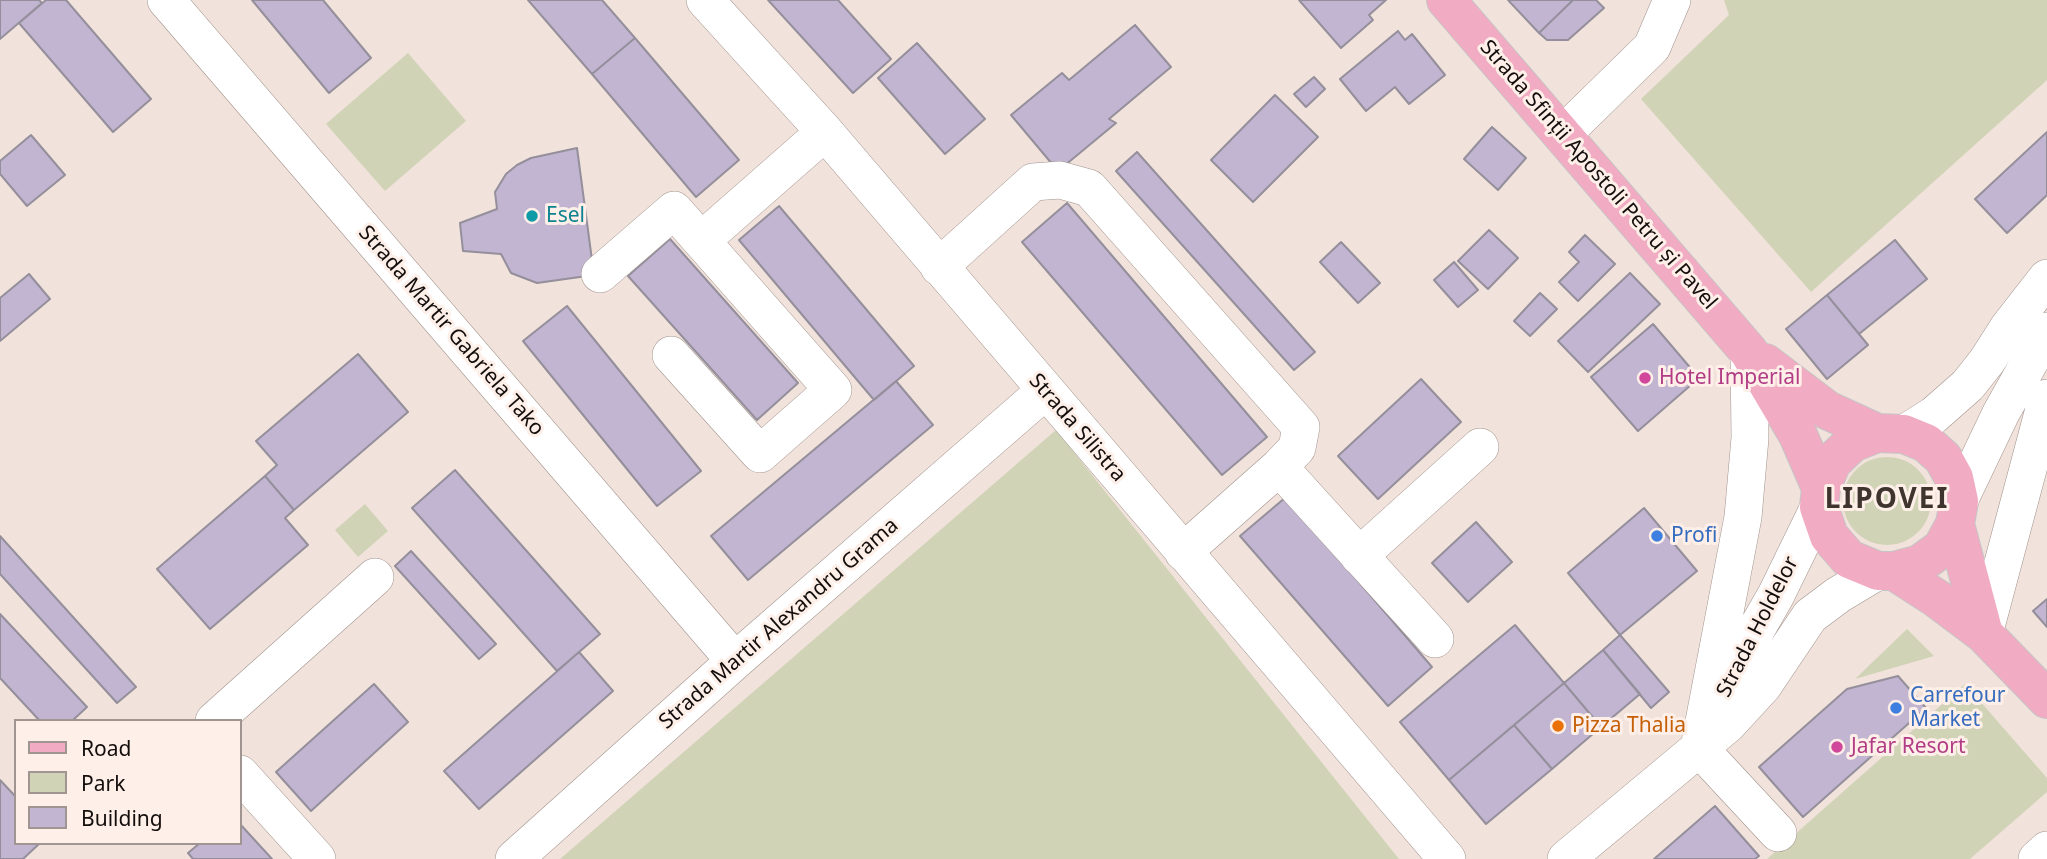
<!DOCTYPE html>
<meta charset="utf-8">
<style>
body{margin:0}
#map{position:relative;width:2047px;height:859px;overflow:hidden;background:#f1e2db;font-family:"Noto Sans",sans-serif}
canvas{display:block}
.legend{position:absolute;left:14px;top:719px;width:228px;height:126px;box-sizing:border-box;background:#feefe8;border:2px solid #a09590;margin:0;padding:9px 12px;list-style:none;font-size:21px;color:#130e0c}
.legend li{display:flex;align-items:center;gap:14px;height:35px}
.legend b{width:35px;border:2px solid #a09590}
</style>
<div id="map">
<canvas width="2047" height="859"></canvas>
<ul class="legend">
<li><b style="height:9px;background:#f1abc3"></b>Road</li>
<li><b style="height:19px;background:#d0d3b6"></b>Park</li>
<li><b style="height:19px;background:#c1b5d1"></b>Building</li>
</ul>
</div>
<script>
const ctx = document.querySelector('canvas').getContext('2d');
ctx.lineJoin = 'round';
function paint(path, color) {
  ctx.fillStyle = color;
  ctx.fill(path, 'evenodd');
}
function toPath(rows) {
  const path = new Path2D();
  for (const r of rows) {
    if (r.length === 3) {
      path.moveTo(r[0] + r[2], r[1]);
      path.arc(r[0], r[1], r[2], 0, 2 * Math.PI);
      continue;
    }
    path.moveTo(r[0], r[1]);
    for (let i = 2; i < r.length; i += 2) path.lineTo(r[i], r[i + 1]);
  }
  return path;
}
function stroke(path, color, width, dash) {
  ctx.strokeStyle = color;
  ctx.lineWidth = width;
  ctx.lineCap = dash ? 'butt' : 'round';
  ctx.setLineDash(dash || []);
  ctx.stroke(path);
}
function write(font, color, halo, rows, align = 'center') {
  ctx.font = font + ' "Noto Sans",sans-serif';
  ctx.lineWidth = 6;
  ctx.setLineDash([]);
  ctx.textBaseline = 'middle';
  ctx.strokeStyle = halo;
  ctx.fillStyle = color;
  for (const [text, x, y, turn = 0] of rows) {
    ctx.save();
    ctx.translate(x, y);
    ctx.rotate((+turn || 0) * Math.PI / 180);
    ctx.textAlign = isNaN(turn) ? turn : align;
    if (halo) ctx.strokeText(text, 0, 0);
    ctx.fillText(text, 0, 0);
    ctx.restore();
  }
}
paint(toPath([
 [1724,0,2047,0,2047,80,1811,292,1641,99,1729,15],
 [408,53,466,121,385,191,326,124],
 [1056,430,1399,859,560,859],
 [1887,501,44],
 [365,504,388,531,358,557,335,530],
 [1907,629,1934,656,1855,679],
 [1965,684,2047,778,2047,792,1970,859,1767,859]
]), '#d0d3b6');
const building = toPath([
 [0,0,39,0,42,3,0,39,0,0],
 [46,0,66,0,151,99,113,132,19,23,46,0],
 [252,0,323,0,371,58,329,93,252,0],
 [528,0,602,0,635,38,592,74,528,0],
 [768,0,838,0,891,59,853,93,768,0],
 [1299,0,1386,0,1369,15,1373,20,1341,48,1299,0],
 [1508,0,1573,0,1539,33,1508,0],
 [1573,0,1596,0,1604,8,1568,40,1547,40,1539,33,1573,0],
 [1135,25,1171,67,1109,119,1116,123,1058,171,1011,115,1062,73,1069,80,1135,25],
 [1398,31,1405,40,1412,34,1445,75,1409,104,1395,87,1366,111,1340,79,1398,31],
 [635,38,739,160,696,197,592,74,635,38],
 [917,43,985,119,945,154,878,78,917,43],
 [1314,77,1325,89,1306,107,1294,94,1314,77],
 [1275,95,1318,137,1253,202,1211,160,1275,95],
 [1492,127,1526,158,1498,190,1464,159,1492,127],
 [2047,132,2047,195,2007,233,1975,199,2047,132],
 [31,135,65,175,27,206,0,174,0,161,31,135],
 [577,148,594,275,537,283,511,273,501,254,463,251,460,223,497,209,495,192,506,174,517,165,531,158,577,148],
 [1137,152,1315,352,1294,370,1116,171,1137,152],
 [1067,203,1267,437,1222,475,1022,242,1067,203],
 [779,206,914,366,874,400,739,240,779,206],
 [1489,230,1518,258,1488,289,1458,261,1489,230],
 [1585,235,1615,264,1578,301,1559,282,1579,262,1569,252,1585,235],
 [670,239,798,383,757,420,628,276,670,239],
 [1895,240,1927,279,1859,334,1827,295,1895,240],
 [1341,242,1380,283,1358,303,1320,262,1341,242],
 [1454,262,1478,290,1458,307,1434,280,1454,262],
 [1630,273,1660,304,1588,372,1558,341,1630,273],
 [29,274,50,299,0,341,0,298,29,274],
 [1540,293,1557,309,1530,336,1514,321,1540,293],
 [1827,295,1868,345,1827,379,1786,329,1827,295],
 [567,306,701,471,657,506,523,341,567,306],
 [1653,324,1699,378,1638,431,1591,377,1653,324],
 [358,354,408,412,294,510,265,476,277,465,256,441,358,354],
 [1421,379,1461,422,1378,499,1338,456,1421,379],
 [896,381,933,425,748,580,711,536,896,381],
 [455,470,600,634,557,671,412,508,455,470],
 [265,476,294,510,285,518,308,545,210,629,157,569,265,476],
 [1286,497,1432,667,1388,706,1240,536,1286,497],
 [1644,508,1697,571,1620,635,1568,573,1644,508],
 [1476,522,1512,562,1468,602,1432,563,1476,522],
 [0,536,136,687,117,703,0,574,0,536],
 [411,551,496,644,479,659,395,566,411,551],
 [2047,599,2047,627,2033,611,2047,599],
 [0,614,87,707,72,721,40,721,0,678,0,614],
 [1515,625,1564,683,1449,780,1400,722,1515,625],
 [1620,635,1669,692,1651,708,1603,650,1620,635],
 [1603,650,1640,694,1601,727,1564,683,1603,650],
 [579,652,613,691,479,809,444,771,579,652],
 [1898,676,1926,708,1803,817,1759,767,1847,689,1898,676],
 [1564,683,1601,727,1552,769,1514,725,1564,683],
 [374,684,408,722,311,811,276,772,374,684],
 [1514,725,1552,769,1486,824,1449,780,1514,725],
 [0,780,16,797,16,843,40,843,23,859,0,859,0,780],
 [1715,806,1759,856,1755,859,1654,859,1715,806],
 [240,824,272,859,193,859,188,853,200,843,240,843,240,824]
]);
paint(building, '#c1b5d1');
stroke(building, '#948f9b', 2);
const minor = toPath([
 [166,0,735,661],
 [705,0,825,132,1447,859],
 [1562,135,1652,47,1672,0],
 [702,240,825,132],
 [939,267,1033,182,1060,180,1089,188,1301,427,1297,448,1279,467],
 [600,274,674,210,833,390,760,454,671,355],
 [1904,434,1934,415,1968,385,1987,361,2008,328,2047,278],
 [1959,501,2001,413,2047,331],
 [1183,552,1279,467,1435,639],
 [1359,556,1480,447],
 [1984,634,2047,398],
 [1722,696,1733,670,1776,595,1819,507],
 [214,721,375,577],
 [1699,748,1743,517,1750,438,1749,352],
 [1699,748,1778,833],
 [240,774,317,859],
 [514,859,735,661,1045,391],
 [1566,859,1728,724,1763,686,1810,616,1838,595,1878,571],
 [2037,859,2047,850]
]);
const major = toPath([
 [1446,0,1749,352,1798,435,1821,488],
 [1765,363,1827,410,1877,433],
 [1955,524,1984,634],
 [1894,571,1920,564,1942,548,1955,524,1959,501,1954,478,1943,458,1926,443,1904,434,1877,433,1852,443,1832,462,1821,488,1819,507,1829,536,1849,559,1878,571,1894,571,1936,598,1984,634,2047,699]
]);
stroke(minor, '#a1938d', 38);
stroke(major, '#c6c5c5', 40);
stroke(minor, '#fff', 37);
stroke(major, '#f1abc3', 38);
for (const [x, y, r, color] of [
 [532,216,7,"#0f9aa8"],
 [1645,378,7,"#d1479c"],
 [1657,536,7,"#3f7fe0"],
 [1896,708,7,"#3f7fe0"],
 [1558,726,7,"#e8710a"],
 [1837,747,7,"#d1479c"]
]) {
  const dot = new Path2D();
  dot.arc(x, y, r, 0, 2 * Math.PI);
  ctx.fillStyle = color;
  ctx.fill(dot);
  stroke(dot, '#feefe8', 2.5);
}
write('21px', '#130e0c', '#feefe8', [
 ["Strada Sfinții Apostoli Petru și Pavel",1598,175,49],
 ["Strada Martir Gabriela Tako",451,331,49],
 ["Strada Silistra",1077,428,49],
 ["Strada Martir Alexandru Grama",779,624,-41],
 ["Strada Holdelor",1758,627,-63]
]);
write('21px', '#0d838f', '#feefe8', [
 ["Esel",546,216]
], 'left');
write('21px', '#b23c85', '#feefe8', [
 ["Hotel Imperial",1659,378],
 ["Jafar Resort",1851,747]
], 'left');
write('21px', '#366cbe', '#feefe8', [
 ["Profi",1671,536],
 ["Carrefour",1910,696],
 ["Market",1910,720]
], 'left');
write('21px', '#c56008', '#feefe8', [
 ["Pizza Thalia",1572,726]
], 'left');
ctx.letterSpacing = '2px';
write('bold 28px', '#40342f', '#feefe8', [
 ["LIPOVEI",1887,500]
]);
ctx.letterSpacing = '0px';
</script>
